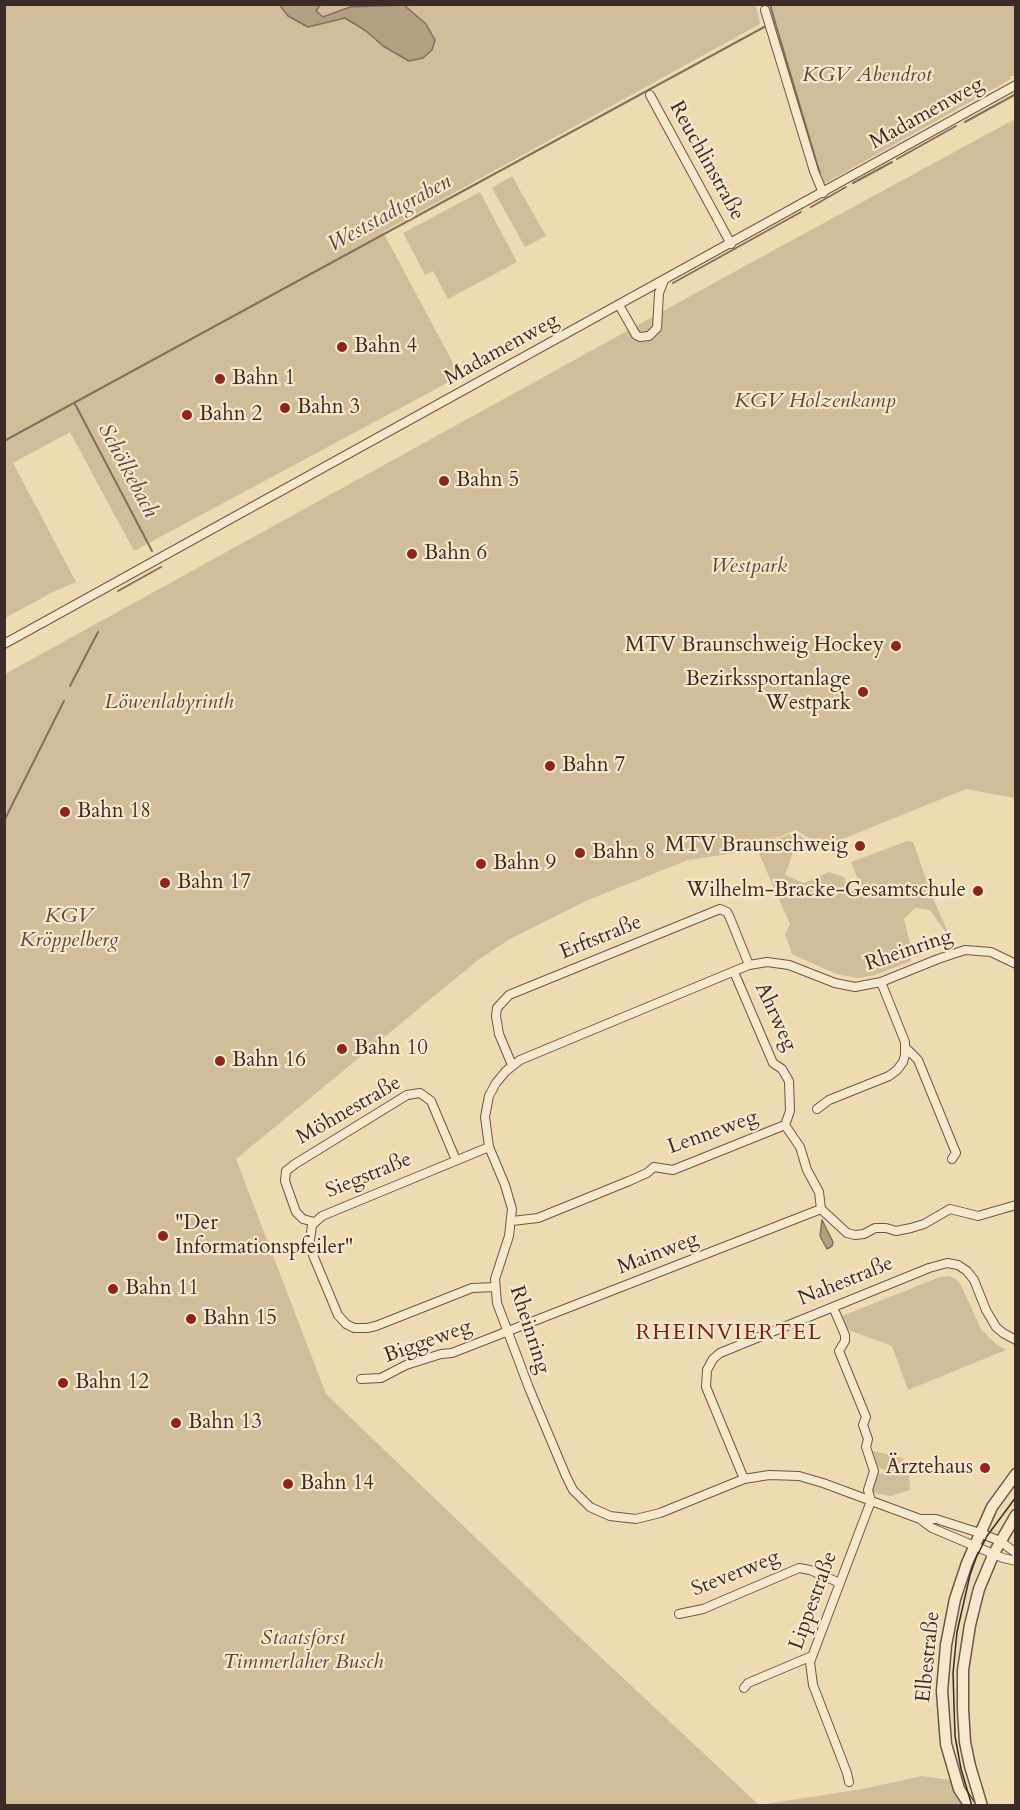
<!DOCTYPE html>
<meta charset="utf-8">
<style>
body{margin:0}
#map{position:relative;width:1020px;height:1810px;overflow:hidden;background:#efdbb2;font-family:Cardo,serif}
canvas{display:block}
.frame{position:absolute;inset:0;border:6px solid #3b2d26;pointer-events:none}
</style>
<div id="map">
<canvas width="1020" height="1810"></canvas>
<div class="frame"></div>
</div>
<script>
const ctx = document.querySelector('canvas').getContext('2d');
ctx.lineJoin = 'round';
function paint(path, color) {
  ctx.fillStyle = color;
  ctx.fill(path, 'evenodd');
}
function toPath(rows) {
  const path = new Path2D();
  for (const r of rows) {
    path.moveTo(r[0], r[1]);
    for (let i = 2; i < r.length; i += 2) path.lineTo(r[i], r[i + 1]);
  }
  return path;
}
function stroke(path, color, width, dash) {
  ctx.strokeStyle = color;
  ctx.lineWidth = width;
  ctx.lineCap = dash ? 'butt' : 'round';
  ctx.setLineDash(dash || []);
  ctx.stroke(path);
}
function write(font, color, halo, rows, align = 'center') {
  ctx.font = font + ' Cardo,serif';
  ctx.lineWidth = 4.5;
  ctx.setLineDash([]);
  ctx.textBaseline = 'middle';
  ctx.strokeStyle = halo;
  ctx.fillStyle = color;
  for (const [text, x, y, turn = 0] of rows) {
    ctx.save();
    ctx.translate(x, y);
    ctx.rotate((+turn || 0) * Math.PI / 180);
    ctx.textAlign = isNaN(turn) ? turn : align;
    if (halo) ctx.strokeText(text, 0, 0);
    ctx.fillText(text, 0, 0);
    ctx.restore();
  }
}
paint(toPath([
 [5,5,756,5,760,24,383,232,460,376,134,551,70,432,13,463,76,582,53,592,5,618],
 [771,5,1015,5,1015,76,1010,76,1011,79,824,184],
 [1015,119,1015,798,966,789,823,847,796,830,741,852,688,860,588,900,510,939,478,960,236,1159,326,1394,577,1635,759,1805,862,1789,922,1776,951,1780,955,1791,966,1805,5,1806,5,674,754,261],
 [512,176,546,236,525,247,492,188],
 [480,192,517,262,448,299,433,271,425,275,403,233],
 [795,832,811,843,794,850,785,875,804,883,829,872,844,877,850,892,861,887,851,862,907,841,913,842,931,893,951,940,930,910,915,908,904,919,911,947,911,961,875,975,859,978,836,974,792,954,785,934,790,924,756,847],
 [949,1276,957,1280,961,1285,981,1329,996,1344,1006,1350,908,1390,892,1346,851,1331,843,1324,842,1316,940,1277],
 [869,1450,903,1458,909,1476,910,1490,891,1496,868,1492,875,1472,882,1474,884,1470,876,1466]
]), '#d0bd9a');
const water = toPath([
 [281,5,320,5,316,11,323,17,350,7,404,5,426,24,435,40,432,50,423,58,409,61,383,46,366,31,345,18,308,27,288,16,281,7,281,5],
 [822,1220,833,1242,832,1246,827,1249,820,1236,822,1220]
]);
paint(water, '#b2a082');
stroke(water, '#82725d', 1.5);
stroke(toPath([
 [770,4,775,22,771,24],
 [775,22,820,174],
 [965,122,1016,94],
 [897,159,956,126],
 [853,183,892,162],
 [811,207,846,187],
 [673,283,801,212],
 [75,404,152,551],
 [4,441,766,26],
 [118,591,161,567],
 [70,686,98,632],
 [4,821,64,701]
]), '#82725d', 2);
const minor = toPath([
 [765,10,814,171,823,193],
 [650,95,731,244],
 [619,305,636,335,640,337,649,336,657,328,659,293,664,280],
 [4,644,1016,85],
 [1016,964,991,952,965,950,938,959,881,982,855,987,835,983,789,965,767,962,749,965,520,1060,506,1071,496,1083,489,1096,485,1117,489,1147,505,1185,512,1209,509,1236,495,1279,497,1303,529,1388,566,1476,573,1490,590,1507,610,1516,636,1519,660,1513,744,1479,769,1475,799,1476,823,1483,920,1519,932,1528,1003,1558,1016,1561],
 [734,972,773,1063,782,1069,789,1081,790,1111,785,1125,800,1147,807,1170,819,1192,821,1209],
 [906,1048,918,1060,927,1082,956,1153,952,1159],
 [512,1065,499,1034,496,1016,497,1008,509,995,720,909,727,912,730,918,749,965],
 [817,1109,829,1100,889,1076,897,1070,903,1062,905,1055,905,1042,881,982],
 [489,1147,322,1216,312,1225,310,1240,310,1248,338,1315,346,1324,354,1328,367,1328,376,1326,472,1288,495,1287],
 [821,1209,847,1233,855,1235,864,1234,875,1228,886,1228,896,1231,911,1228,924,1224,950,1209,978,1216,1016,1205],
 [512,1221,538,1218,629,1181,647,1173,654,1167,673,1170,785,1125],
 [314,1222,303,1219,296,1212,285,1181,286,1171,295,1164,407,1095,420,1093,431,1101,456,1160],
 [833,1307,845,1335,845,1341,839,1351,866,1417,863,1425,868,1439,866,1447,874,1471,868,1490,871,1501,810,1662,813,1685,847,1773,849,1782],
 [361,1379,381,1378,406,1365,441,1354,452,1353,821,1209],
 [744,1479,706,1387,707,1370,713,1359,720,1353,929,1268,947,1263,958,1265,967,1271,974,1280,986,1310,996,1327,1003,1333,1016,1340],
 [920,1519,936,1519,980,1533,1000,1541,1016,1553],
 [679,1614,703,1609,799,1568,810,1570,840,1583],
 [744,1688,748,1683,812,1656]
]);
const tertiary = toPath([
 [970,1806,959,1789,946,1744,942,1691,946,1645,955,1599,967,1563,992,1507,1016,1474],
 [982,1806,970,1766,965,1742,963,1709,963,1670,970,1625,979,1589,994,1553,1016,1515]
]);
stroke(minor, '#685849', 10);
stroke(tertiary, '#685849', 13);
stroke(minor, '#f5e8cd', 8);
stroke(tertiary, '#f5e8cd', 10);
stroke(toPath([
 [972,1806,961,1769,955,1736,953,1673,957,1632,970,1575,976,1558,987,1536,1016,1497]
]), '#3b2d26', 1.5);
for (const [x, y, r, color] of [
 [342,347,6,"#8f2418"],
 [220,379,6,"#8f2418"],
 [285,408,6,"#8f2418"],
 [187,415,6,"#8f2418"],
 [444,481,6,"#8f2418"],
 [412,554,6,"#8f2418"],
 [896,646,6,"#8f2418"],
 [863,692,6,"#8f2418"],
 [550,766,6,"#8f2418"],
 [65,812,6,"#8f2418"],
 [860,846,6,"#8f2418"],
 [580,853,6,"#8f2418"],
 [481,864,6,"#8f2418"],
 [165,883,6,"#8f2418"],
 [978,891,6,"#8f2418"],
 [342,1049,6,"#8f2418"],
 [220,1061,6,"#8f2418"],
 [163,1236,6,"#8f2418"],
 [113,1289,6,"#8f2418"],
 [191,1319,6,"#8f2418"],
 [63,1383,6,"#8f2418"],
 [176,1423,6,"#8f2418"],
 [985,1468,6,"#8f2418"],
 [288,1484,6,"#8f2418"]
]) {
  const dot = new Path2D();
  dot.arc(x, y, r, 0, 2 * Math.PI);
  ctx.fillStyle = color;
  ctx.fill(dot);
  stroke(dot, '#f5e8cd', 2);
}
write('italic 21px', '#594a3d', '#f5e8cd', [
 ["KGV Abendrot",867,76],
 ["KGV Holzenkamp",815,402],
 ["Westpark",749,567],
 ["Löwenlabyrinth",169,703],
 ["KGV",69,917],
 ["Kröppelberg",69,941],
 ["Staatsforst",303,1639],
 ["Timmerlaher Busch",303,1663]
]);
write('21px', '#3b2d26', '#f5e8cd', [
 ["Madamenweg",927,114,-29],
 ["Reuchlinstraße",706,161,61],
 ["Madamenweg",502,350,-29],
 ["Erftstraße",601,938,-22],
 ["Rheinring",909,951,-19],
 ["Ahrweg",775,1017,65],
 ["Möhnestraße",349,1111,-30],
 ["Lenneweg",713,1133,-20],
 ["Siegstraße",369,1176,-22],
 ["Mainweg",658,1254,-21],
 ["Nahestraße",846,1282,-22],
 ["Rheinring",529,1330,72],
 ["Biggeweg",428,1342,-20],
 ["Steverweg",736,1574,-22],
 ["Lippestraße",814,1601,-70],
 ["Elbestraße",929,1657,-84]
]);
write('21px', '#3b2d26', '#f5e8cd', [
 ["Bahn 4",354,347],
 ["Bahn 1",232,379],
 ["Bahn 3",297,408],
 ["Bahn 2",199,415],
 ["Bahn 5",456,481],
 ["Bahn 6",424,554],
 ["MTV Braunschweig Hockey",884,646,"right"],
 ["Bezirkssportanlage",851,680,"right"],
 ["Westpark",851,704,"right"],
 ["Bahn 7",562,766],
 ["Bahn 18",77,812],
 ["MTV Braunschweig",848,846,"right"],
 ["Bahn 8",592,853],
 ["Bahn 9",493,864],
 ["Bahn 17",177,883],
 ["Wilhelm-Bracke-Gesamtschule",966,891,"right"],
 ["Bahn 10",354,1049],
 ["Bahn 16",232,1061],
 ["\"Der",175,1224],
 ["Informationspfeiler\"",175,1248],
 ["Bahn 11",125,1289],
 ["Bahn 15",203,1319],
 ["Bahn 12",75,1383],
 ["Bahn 13",188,1423],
 ["Ärztehaus",973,1468,"right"],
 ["Bahn 14",300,1484]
], 'left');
write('italic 22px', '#594a3d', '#f5e8cd', [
 ["Weststadtgraben",390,214,-29],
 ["Schölkebach",127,471,62]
]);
ctx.letterSpacing = '1.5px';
write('22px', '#7a1f14', '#f5e8cd', [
 ["RHEINVIERTEL",729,1334]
]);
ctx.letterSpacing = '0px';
</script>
